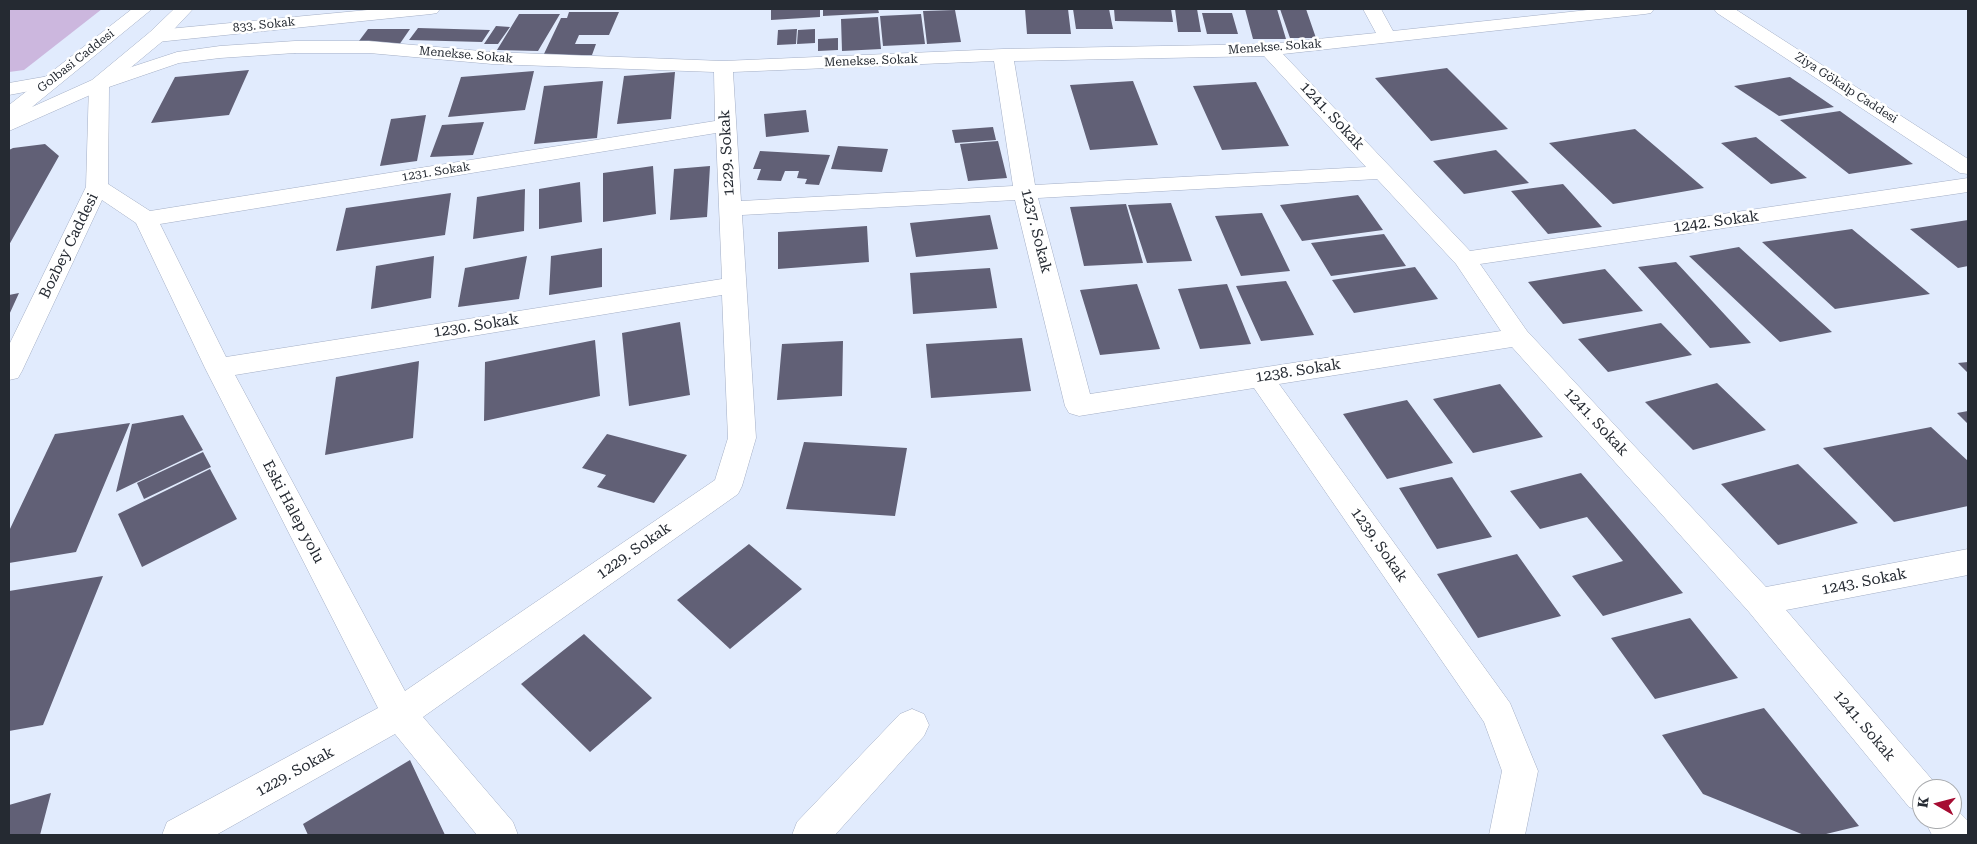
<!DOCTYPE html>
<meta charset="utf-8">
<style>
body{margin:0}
#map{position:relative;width:1977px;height:844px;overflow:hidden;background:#e1ebfd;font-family:"Roboto Serif",serif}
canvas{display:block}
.frame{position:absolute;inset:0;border:10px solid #252a32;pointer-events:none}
.north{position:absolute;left:1912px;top:779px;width:50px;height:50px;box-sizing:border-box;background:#fff;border:1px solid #a8aaad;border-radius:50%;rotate:278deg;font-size:14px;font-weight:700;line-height:20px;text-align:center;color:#252a32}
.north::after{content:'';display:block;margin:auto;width:18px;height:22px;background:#a60c32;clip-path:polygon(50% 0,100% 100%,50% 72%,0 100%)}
</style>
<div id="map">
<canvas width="1977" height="844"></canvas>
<div class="frame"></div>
<div class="north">K</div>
</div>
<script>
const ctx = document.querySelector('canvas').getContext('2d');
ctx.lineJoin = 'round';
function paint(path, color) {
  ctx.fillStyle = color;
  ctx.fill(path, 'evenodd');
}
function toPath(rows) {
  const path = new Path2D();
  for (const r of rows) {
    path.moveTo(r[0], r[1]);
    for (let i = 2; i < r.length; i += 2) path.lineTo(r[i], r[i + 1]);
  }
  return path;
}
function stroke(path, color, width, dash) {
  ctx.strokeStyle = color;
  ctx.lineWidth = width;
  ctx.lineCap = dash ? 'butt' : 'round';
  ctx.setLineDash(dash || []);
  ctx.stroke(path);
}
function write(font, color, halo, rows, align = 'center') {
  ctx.font = font + ' "Roboto Serif",serif';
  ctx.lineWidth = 5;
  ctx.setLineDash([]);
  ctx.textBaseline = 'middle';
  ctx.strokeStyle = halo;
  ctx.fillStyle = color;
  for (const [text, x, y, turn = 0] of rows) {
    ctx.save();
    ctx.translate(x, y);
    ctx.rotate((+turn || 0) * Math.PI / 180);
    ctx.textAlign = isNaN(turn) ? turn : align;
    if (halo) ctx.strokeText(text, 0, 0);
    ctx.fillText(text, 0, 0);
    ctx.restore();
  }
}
paint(toPath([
 [9,9,102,9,24,70,9,72]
]), '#ccb7de');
paint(toPath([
 [771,9,820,9,820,17,771,20],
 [823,9,878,9,879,13,823,16],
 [1025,9,1068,9,1071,34,1027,34],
 [1073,9,1109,9,1113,29,1076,29],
 [1114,9,1171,9,1173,22,1115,21],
 [1175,9,1197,9,1201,32,1178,32],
 [1245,9,1277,9,1286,39,1253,39],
 [1280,9,1306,9,1316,38,1290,38],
 [955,10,961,42,927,44,923,11],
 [569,12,619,12,609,35,579,35,575,44,596,44,592,55,543,56,561,18,567,18],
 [1202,13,1232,13,1238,34,1207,34],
 [519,14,560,14,538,51,497,50],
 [921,14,925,44,883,46,880,16],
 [878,17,881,49,842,51,841,19],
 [496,26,510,27,498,44,484,44],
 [418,28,490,30,482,42,409,40],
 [368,29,410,29,399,45,356,45],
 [797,29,796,44,777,45,778,30],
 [815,29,815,43,797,44,798,30],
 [838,38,838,50,818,51,818,39],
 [1447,68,1508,129,1431,141,1375,78],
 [249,70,229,115,151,123,175,77],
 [534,71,525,110,448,117,461,77],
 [675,72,671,119,617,124,624,76],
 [1790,77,1834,107,1779,116,1734,86],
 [603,81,597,138,534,144,544,86],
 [1133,81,1158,145,1090,150,1070,85],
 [1256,82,1289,146,1222,150,1193,86],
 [806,110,809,132,766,137,764,114],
 [1840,111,1913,164,1849,174,1780,120],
 [426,115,417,161,380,166,391,119],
 [484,122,473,155,430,157,442,125],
 [993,127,996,140,955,143,952,130],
 [1635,129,1704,188,1613,204,1549,143],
 [1756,137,1807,178,1771,184,1721,143],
 [998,141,1007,178,968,181,960,144],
 [45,144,59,156,9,245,9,150,13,148],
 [838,146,888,149,882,172,831,169],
 [1496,150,1529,183,1464,194,1433,161],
 [760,151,830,155,819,185,805,184,807,179,797,178,799,171,785,171,781,181,757,180,761,169,753,169],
 [653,166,656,214,603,222,603,173],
 [710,166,707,217,670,220,674,169],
 [580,182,582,222,539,229,539,189],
 [1563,184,1602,227,1548,234,1511,191],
 [525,189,524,231,473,239,477,197],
 [451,193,445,235,336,251,346,208],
 [1358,195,1383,230,1302,241,1280,205],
 [1171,203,1192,261,1147,263,1128,205],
 [1126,204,1143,263,1084,266,1070,207],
 [1262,213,1290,271,1241,276,1215,216],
 [990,215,998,249,916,257,910,223],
 [1968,220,1968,266,1958,268,1910,229],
 [867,226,869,262,778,269,778,232],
 [1852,229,1930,294,1835,309,1762,242],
 [1384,234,1406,266,1331,276,1311,243],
 [1739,247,1832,332,1780,342,1689,256],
 [602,248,602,287,549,295,551,256],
 [434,256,431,298,371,309,376,266],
 [527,256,519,299,458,307,465,268],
 [1676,262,1751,343,1710,348,1638,267],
 [1415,267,1438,299,1354,313,1332,280],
 [990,268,997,308,913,314,910,273],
 [1605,269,1643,311,1563,324,1528,282],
 [1286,281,1314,335,1261,341,1236,286],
 [1137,284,1160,349,1100,355,1080,290],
 [1227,284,1251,344,1200,349,1178,289],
 [19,293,9,315,9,295],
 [680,322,690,395,629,406,622,333],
 [1661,323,1692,355,1608,372,1578,339],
 [1022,338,1031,391,931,398,926,344],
 [595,340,600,396,484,421,485,362],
 [843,341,842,396,777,400,782,344],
 [419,361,413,438,325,455,336,377],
 [1968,362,1968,373,1958,363],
 [1717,383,1766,430,1693,450,1645,402],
 [1500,384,1543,437,1473,453,1433,399],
 [1407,400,1453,463,1387,479,1343,414],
 [1968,411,1968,424,1957,413],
 [183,415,203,450,116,492,132,424],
 [130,423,76,552,9,563,9,531,55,434],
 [1931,427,1968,461,1968,506,1894,522,1823,448],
 [607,434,687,455,654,503,597,487,606,475,582,468],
 [804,442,907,448,895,516,786,509],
 [203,452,211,467,144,499,137,483],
 [1798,464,1858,523,1778,545,1721,484],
 [210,469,237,519,142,567,118,514],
 [1581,473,1683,593,1603,616,1572,576,1623,561,1587,517,1540,529,1510,491],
 [1452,477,1492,537,1437,549,1399,488],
 [749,544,802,589,730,649,677,600],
 [1517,554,1561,616,1478,638,1437,574],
 [103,576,43,725,9,731,9,591],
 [1690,618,1738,678,1655,699,1611,638],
 [584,634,652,698,590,752,521,684],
 [1764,708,1859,826,1822,835,1804,835,1703,794,1662,735],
 [410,760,445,835,308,835,303,824],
 [51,793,40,835,9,835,9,805]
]), '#616076');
const minor = toPath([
 [378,9,440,9,437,13,431,14,157,42,150,40,148,36,150,32,157,30,378,9],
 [1363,9,1381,9,1393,31,1597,9,1654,9,1651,13,1645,14,1283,54,1470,251,1968,178,1968,192,1480,264,1527,331,1766,587,1968,549,1968,575,1786,610,1935,783,1937,789,1922,789,1922,812,1909,807,1749,612,1512,347,1279,384,1510,703,1538,771,1525,835,1489,835,1502,771,1484,722,1254,388,1079,416,1069,413,1065,406,1015,200,742,215,756,438,742,486,738,494,423,717,513,822,518,835,477,835,395,734,216,835,162,835,167,822,378,708,205,368,136,223,102,200,22,371,18,378,9,380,9,345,86,187,89,84,92,80,177,52,220,46,295,41,369,41,492,52,723,61,1003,49,1269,44,1376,33,1363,9],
 [295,53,369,53,492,64,714,72,715,121,150,211,108,184,109,87,179,63,220,58,295,53],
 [1264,56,1366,167,1035,185,1014,61,1264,56],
 [994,61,1013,186,741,201,733,72,994,61],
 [716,133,722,279,226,357,160,224,716,133],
 [1377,179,1456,264,1501,331,1090,394,1038,198,1377,179],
 [722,295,728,438,715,480,405,691,235,375,722,295],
 [1714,9,1735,9,1968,159,1968,174,1960,173,1717,13,1714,9],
 [49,76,56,78,59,82,56,86,9,95,9,83,49,76],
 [912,709,924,714,929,725,924,736,835,835,792,835,797,822,900,714,912,709],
 [1952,805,1968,821,1968,835,1932,835,1924,819,1952,819,1952,805]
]);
const major = toPath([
 [132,9,152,9,32,107,92,80,150,32,174,9,193,9,164,40,106,88,9,131,9,105,132,9]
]);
stroke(minor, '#a3aec5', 1);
stroke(major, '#a3aec5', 1);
paint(minor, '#fff');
paint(major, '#fff');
write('12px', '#252a32', '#fff', [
 ["833. Sokak",264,25,-6],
 ["Menekse. Sokak",1275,47,-4],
 ["Menekse. Sokak",466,55,5],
 ["Golbasi Caddesi",76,61,-38],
 ["Menekse. Sokak",871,61,-2],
 ["Ziya Gökalp Caddesi",1846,88,33],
 ["1231. Sokak",436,172,-9]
]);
write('15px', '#252a32', '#fff', [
 ["1241. Sokak",1332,116,47],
 ["1229. Sokak",727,153,-93],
 ["1242. Sokak",1716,222,-8],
 ["1237. Sokak",1036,231,76],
 ["Bozbey Caddesi",69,246,-64],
 ["1230. Sokak",476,326,-9],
 ["1238. Sokak",1298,371,-9],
 ["1241. Sokak",1596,422,47],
 ["Eski Halep yolu",293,512,62],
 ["1239. Sokak",1379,545,55],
 ["1229. Sokak",634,551,-35],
 ["1243. Sokak",1864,582,-11],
 ["1241. Sokak",1864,726,50],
 ["1229. Sokak",295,772,-29]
]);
</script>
